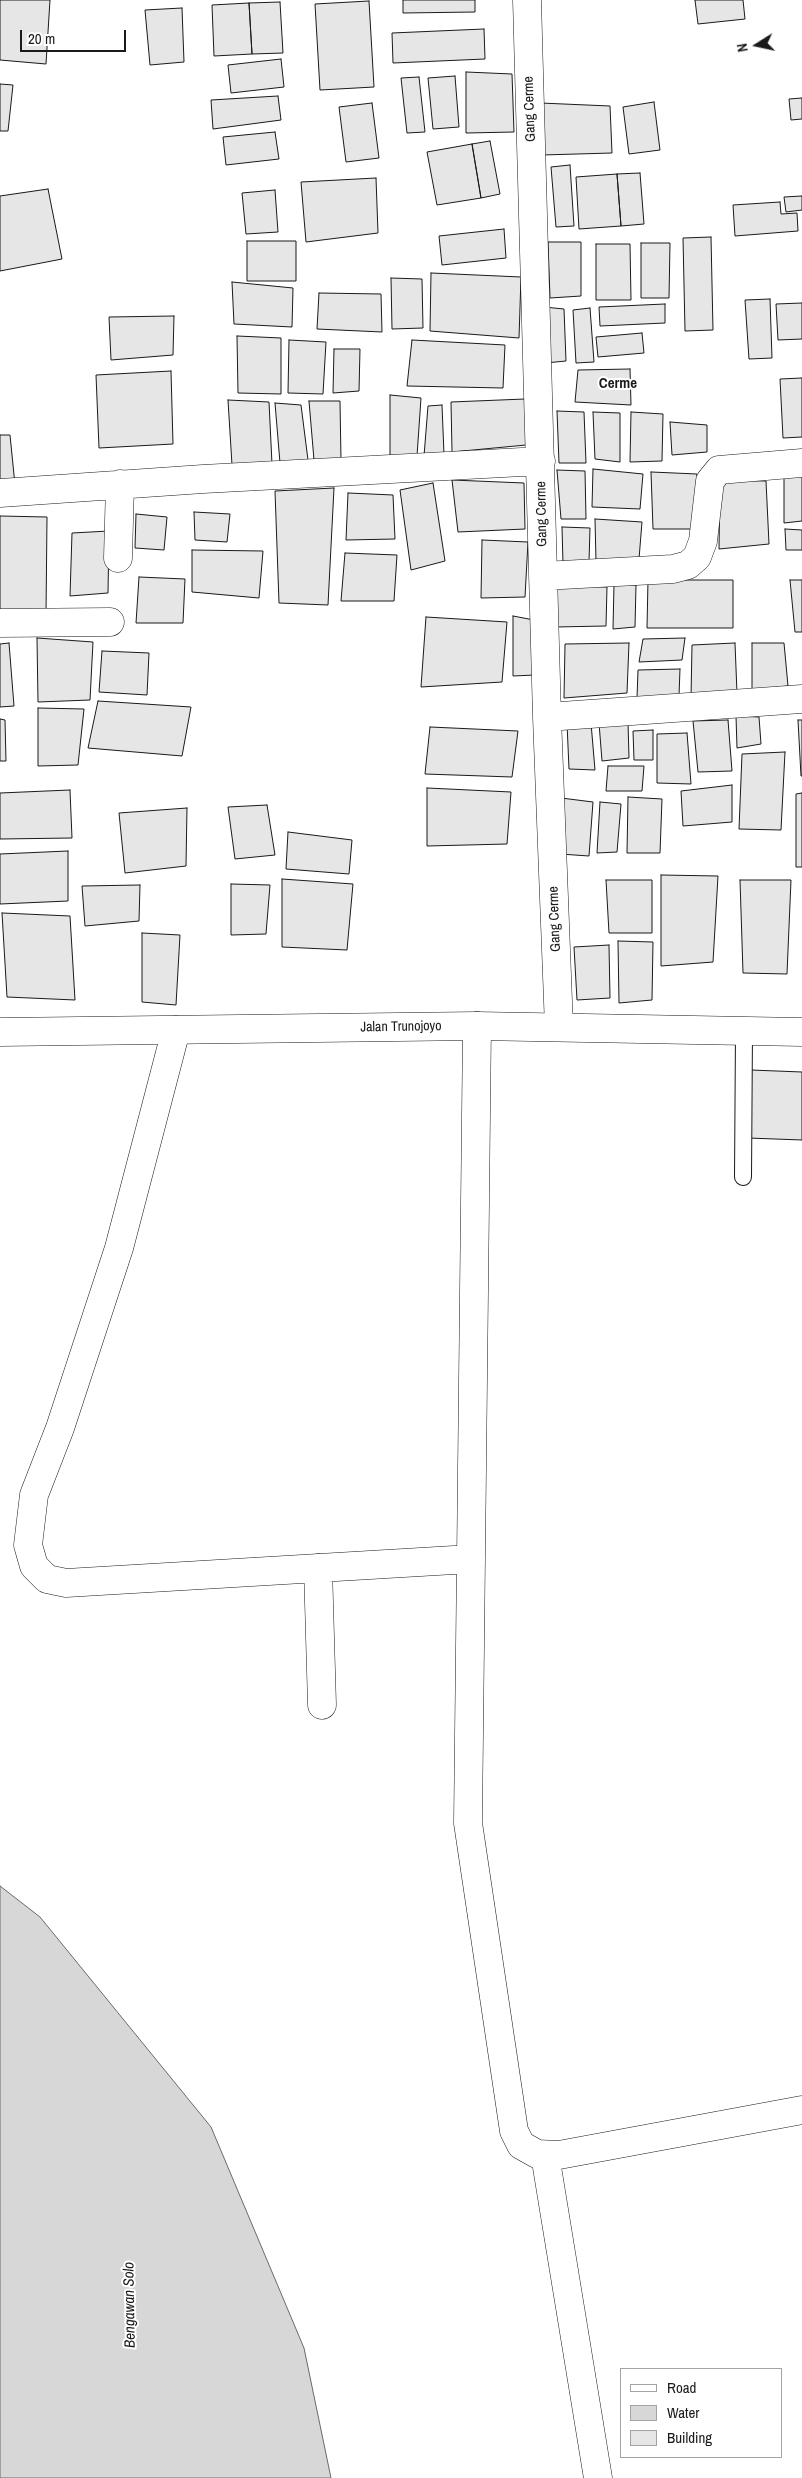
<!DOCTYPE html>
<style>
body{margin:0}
#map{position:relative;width:802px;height:2478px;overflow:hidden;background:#fff;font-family:"Archivo Narrow",sans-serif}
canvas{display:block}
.legend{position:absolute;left:620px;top:2368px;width:162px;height:90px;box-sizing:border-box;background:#fff;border:1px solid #a3a3a3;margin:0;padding:6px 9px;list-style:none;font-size:15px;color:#1a1a1a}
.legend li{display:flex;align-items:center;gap:10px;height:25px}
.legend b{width:25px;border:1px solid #a3a3a3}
.north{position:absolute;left:732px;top:20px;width:50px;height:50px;-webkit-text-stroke:4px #fff;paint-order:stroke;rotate:260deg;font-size:14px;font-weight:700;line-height:20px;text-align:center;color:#1a1a1a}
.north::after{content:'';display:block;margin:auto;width:18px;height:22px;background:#1a1a1a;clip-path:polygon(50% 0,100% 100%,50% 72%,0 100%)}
.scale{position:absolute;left:20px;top:30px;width:106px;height:22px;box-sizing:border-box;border:2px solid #1a1a1a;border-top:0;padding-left:6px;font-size:15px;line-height:18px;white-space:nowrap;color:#1a1a1a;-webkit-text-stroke:4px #fff;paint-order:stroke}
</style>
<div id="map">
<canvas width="802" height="2478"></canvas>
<ul class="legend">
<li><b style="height:6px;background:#fff"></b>Road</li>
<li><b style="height:14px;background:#d7d7d7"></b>Water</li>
<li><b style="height:14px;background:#e6e6e6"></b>Building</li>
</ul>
<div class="north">N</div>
<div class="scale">20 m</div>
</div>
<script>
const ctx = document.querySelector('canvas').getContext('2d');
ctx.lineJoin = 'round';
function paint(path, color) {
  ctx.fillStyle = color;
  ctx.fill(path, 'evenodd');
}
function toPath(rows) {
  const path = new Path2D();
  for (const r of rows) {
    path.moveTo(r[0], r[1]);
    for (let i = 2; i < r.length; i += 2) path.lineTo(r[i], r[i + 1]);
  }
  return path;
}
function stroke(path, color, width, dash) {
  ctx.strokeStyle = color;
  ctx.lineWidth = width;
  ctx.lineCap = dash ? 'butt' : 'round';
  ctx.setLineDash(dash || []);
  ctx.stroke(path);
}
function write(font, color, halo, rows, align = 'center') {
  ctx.font = font + ' "Archivo Narrow",sans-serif';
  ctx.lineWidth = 4;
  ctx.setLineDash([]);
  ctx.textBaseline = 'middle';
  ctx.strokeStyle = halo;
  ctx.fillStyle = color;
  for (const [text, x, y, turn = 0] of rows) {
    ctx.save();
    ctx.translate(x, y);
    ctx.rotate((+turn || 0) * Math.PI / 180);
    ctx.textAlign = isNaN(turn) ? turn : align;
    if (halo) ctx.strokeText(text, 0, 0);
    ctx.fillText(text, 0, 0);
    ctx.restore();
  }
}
const water = toPath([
 [0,1886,40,1917,211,2127,304,2348,331,2478,0,2478,0,1886]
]);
paint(water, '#d7d7d7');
stroke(water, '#6a6a6a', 1);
const building = toPath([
 [0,0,50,0,46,64,0,60,0,0],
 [403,0,475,0,475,12,403,13,403,0],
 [695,0,743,0,745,19,698,24,695,0],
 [369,1,374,87,320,90,315,4,369,1],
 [280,2,283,53,252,54,249,3,280,2],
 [249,3,252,54,214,56,212,5,249,3],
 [182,8,184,62,150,65,145,10,182,8],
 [484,29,485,59,393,63,392,33,484,29],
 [281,59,284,87,231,93,228,65,281,59],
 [466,72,512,74,514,132,466,133,466,72],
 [455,76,459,127,433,129,428,78,455,76],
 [419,77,425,132,407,133,401,78,419,77],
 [0,84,13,85,8,131,0,131,0,84],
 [278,96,281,120,213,129,211,100,278,96],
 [802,98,802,119,791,120,789,99,802,98],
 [654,102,660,150,629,154,623,107,654,102],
 [372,103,379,158,346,162,339,107,372,103],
 [540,103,610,106,612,153,542,155,540,103],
 [275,132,279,159,226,165,223,137,275,132],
 [490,141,500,194,481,198,472,144,490,141],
 [472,144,481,198,437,205,427,152,472,144],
 [570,165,574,226,556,227,551,167,570,165],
 [640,173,644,224,621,226,617,174,640,173],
 [617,174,621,226,579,229,576,177,617,174],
 [376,178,378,233,306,242,301,182,376,178],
 [48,189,62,259,0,271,0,196,48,189],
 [275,190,278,232,246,234,242,193,275,190],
 [802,196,802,210,786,212,784,197,802,196],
 [780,202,781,214,797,213,798,231,735,236,733,205,780,202],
 [504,229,506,258,442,265,439,236,504,229],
 [711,237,713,330,685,331,683,238,711,237],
 [247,241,296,241,296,281,247,281,247,241],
 [548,242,581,242,581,296,550,298,548,242],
 [641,243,670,243,669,298,641,298,641,243],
 [596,244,630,244,631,300,596,300,596,244],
 [431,273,521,277,519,338,430,331,431,273],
 [391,278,422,279,423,328,392,329,391,278],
 [232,282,293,288,292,327,234,324,232,282],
 [319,293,381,294,382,332,317,329,319,293],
 [770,299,772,358,749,359,745,300,770,299],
 [802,303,802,339,778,340,776,304,802,303],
 [665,304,665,323,600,326,599,307,665,304],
 [544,307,564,309,566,361,545,363,544,307],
 [590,308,594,362,576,363,573,310,590,308],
 [174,316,173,355,111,360,109,317,174,316],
 [642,333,644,353,598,357,596,337,642,333],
 [237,336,281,338,281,394,238,393,237,336],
 [289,340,326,342,323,394,288,393,289,340],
 [412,340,505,345,503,388,407,386,412,340],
 [334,349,360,349,359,391,333,393,334,349],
 [630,369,631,405,575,402,578,370,630,369],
 [171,371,173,444,99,448,96,375,171,371],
 [802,378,802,437,783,438,780,379,802,378],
 [390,395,421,398,417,456,390,457,390,395],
 [525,399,526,445,452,452,451,402,525,399],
 [228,400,269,402,272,464,232,465,228,400],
 [309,401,340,401,341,461,314,460,309,401],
 [275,403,301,405,308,460,280,463,275,403],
 [442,405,444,454,424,456,428,406,442,405],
 [557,411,584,412,586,463,559,463,557,411],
 [593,412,620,413,620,462,595,459,593,412],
 [631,412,663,414,662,461,630,462,631,412],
 [670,422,707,425,707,452,672,455,670,422],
 [0,435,10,435,15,485,0,486,0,435],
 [593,469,643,474,640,509,592,507,593,469],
 [557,470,585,471,586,519,561,519,557,470],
 [651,472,697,474,693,529,653,529,651,472],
 [784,475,802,475,802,521,784,523,784,475],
 [452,480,524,483,525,529,458,532,452,480],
 [720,480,766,481,769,544,719,549,720,480],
 [433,483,445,561,411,570,400,490,433,483],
 [334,488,328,605,279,603,275,491,334,488],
 [348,493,393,495,395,539,346,540,348,493],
 [194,512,230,514,227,542,195,540,194,512],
 [136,514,167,517,164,550,135,548,136,514],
 [0,516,47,517,46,615,0,615,0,516],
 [595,519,642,522,639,559,596,562,595,519],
 [562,527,590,528,589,562,563,564,562,527],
 [785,529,802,530,802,550,786,550,785,529],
 [109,531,108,593,70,596,72,533,109,531],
 [482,540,528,542,525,597,481,598,482,540],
 [192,550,263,551,259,598,192,592,192,550],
 [345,553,397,555,394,601,341,601,345,553],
 [139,577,185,579,183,623,136,623,139,577],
 [648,580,733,580,733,628,647,628,648,580],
 [790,580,802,580,802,632,795,632,790,580],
 [614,584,636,585,635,627,613,629,614,584],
 [553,585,607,587,606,626,555,627,553,585],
 [513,616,534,620,535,675,513,676,513,616],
 [426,617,507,622,502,682,421,687,426,617],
 [37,638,93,642,90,700,38,702,37,638],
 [685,638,682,660,639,662,643,639,685,638],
 [9,643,14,706,0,707,0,644,9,643],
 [629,643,627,693,564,698,565,644,629,643],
 [735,643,737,693,691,698,692,645,735,643],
 [752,643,784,643,788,686,752,690,752,643],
 [102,651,149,653,147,695,99,692,102,651],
 [680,669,679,696,637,698,638,670,680,669],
 [98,701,191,707,182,756,88,748,98,701],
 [38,708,84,709,78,765,38,766,38,708],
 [736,716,759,717,761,744,737,748,736,716],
 [0,719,5,720,6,761,0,761,0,719],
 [728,720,732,771,698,772,693,721,728,720],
 [798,720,802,720,802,776,801,776,798,720],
 [628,722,629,758,602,761,599,723,628,722],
 [567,723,591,723,595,770,569,769,567,723],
 [430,727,518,731,512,777,425,774,430,727],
 [653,730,653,760,634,760,633,731,653,730],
 [687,733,691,784,657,783,657,734,687,733],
 [785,752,781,830,739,829,742,754,785,752],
 [608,766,644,766,642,791,606,791,608,766],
 [732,785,732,822,683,826,681,791,732,785],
 [427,788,511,792,507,844,427,846,427,788],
 [70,790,72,838,0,839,0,793,70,790],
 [802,793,802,867,796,867,796,794,802,793],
 [628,797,662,799,660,853,627,853,628,797],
 [561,798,593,802,589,856,560,854,561,798],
 [600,802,621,804,617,852,597,853,600,802],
 [267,805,275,855,235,859,228,807,267,805],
 [187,808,186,866,125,873,119,813,187,808],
 [288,832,352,840,349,874,286,869,288,832],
 [68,851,68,901,0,904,0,854,68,851],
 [661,875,718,876,713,962,661,966,661,875],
 [282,879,353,884,347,950,282,947,282,879],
 [606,880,652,880,652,933,609,933,606,880],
 [740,880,791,880,787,974,743,973,740,880],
 [231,884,270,885,266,934,231,935,231,884],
 [140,885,139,921,85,926,82,886,140,885],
 [2,913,70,916,75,1000,7,997,2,913],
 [142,933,180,935,176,1005,142,1002,142,933],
 [618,941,653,942,652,1000,619,1003,618,941],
 [609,945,610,998,577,1000,574,947,609,945],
 [751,1070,802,1072,802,1140,748,1138,751,1070]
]);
paint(building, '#e6e6e6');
stroke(building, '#1a1a1a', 1);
const service = toPath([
 [743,1177,744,1031]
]);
const minor = toPath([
 [527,0,547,717,559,1027],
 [0,493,203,479,541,461],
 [118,558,120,484],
 [543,576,673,569,688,565,697,557,703,541,710,481,719,470,802,463],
 [0,623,110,622],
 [547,717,802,699],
 [477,1026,468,1823,514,2131,521,2145,537,2154,559,2155,802,2110],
 [176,1030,119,1248,60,1428,34,1495,28,1545,34,1566,47,1579,66,1583,471,1559],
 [318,1568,322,1705],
 [545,2155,598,2478]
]);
const secondary = toPath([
 [0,1032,477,1026,802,1032]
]);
stroke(service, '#1a1a1a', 18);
stroke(minor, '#1a1a1a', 29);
stroke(secondary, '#1a1a1a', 29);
stroke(service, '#fff', 16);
stroke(minor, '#fff', 28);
stroke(secondary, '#fff', 28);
write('14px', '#1a1a1a', '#fff', [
 ["Gang Cerme",530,109,-92],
 ["Gang Cerme",542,514,-91],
 ["Gang Cerme",555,919,-92],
 ["Jalan Trunojoyo",401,1027,-1]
]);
write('bold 15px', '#1a1a1a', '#fff', [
 ["Cerme",618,384]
]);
write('italic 15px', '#1a1a1a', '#fff', [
 ["Bengawan Solo",130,2305,-91]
]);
</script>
